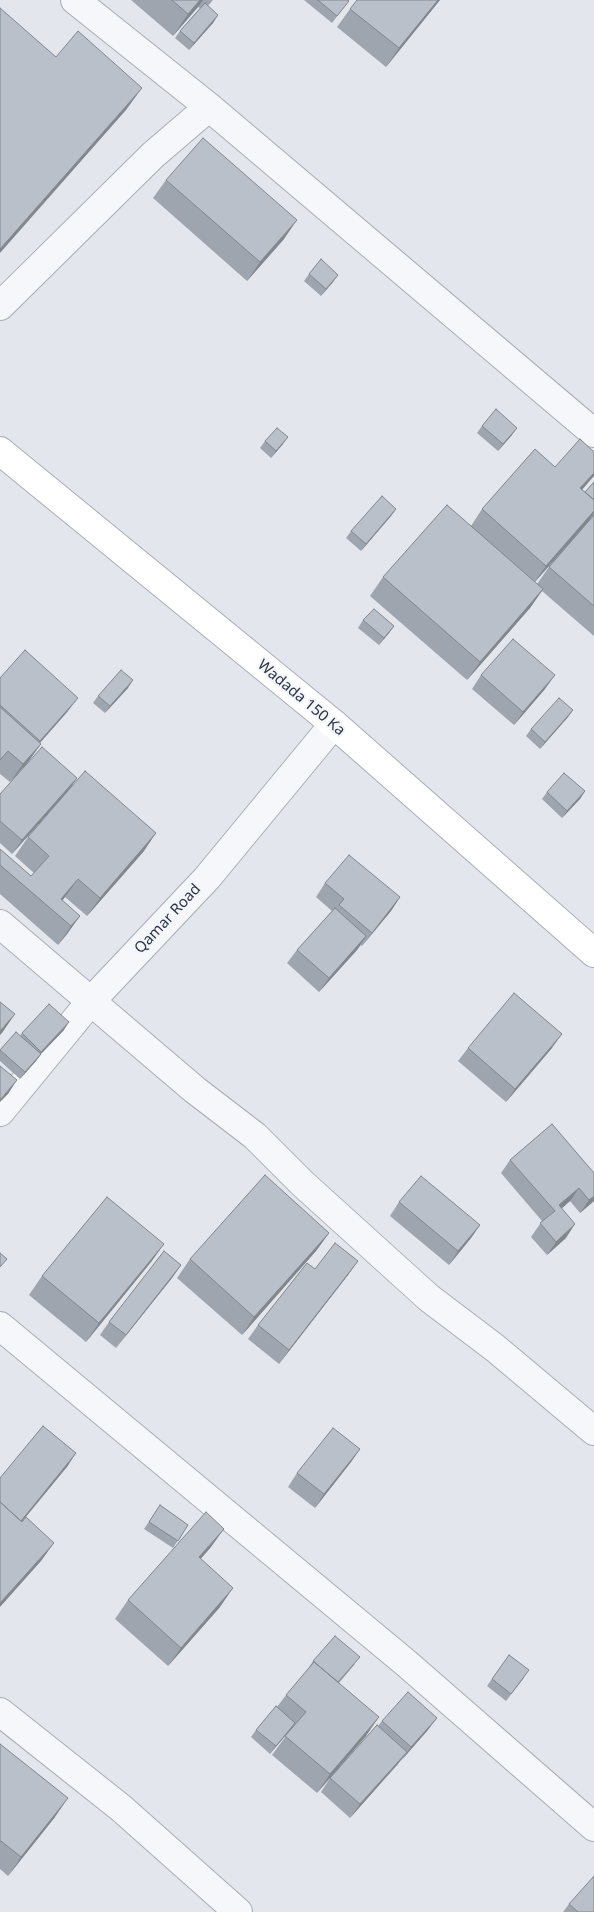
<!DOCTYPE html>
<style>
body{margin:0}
canvas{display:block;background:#e3e6ec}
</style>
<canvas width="594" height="1912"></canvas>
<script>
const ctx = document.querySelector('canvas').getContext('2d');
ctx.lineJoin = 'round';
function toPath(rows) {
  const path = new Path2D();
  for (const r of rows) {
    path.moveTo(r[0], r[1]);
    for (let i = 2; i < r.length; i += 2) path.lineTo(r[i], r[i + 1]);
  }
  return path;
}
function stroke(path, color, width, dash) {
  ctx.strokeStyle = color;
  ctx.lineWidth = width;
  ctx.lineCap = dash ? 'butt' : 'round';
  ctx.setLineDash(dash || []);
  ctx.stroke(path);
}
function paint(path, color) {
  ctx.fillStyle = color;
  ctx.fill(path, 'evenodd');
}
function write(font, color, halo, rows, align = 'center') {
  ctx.font = font + ' "Noto Sans",sans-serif';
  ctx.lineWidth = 4;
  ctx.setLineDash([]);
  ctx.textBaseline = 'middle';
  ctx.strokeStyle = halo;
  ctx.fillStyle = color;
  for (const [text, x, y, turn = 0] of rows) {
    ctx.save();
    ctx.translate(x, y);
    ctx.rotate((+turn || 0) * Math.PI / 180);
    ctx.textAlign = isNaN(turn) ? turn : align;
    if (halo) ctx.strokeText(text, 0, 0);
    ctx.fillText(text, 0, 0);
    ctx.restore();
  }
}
const street = toPath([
 [75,0,209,107,594,433],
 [0,306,153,155,209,107],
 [0,924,195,1090,255,1136,302,1183,429,1298,495,1348,594,1431],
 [0,1112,91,1001,207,878,334,724],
 [0,1326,406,1663,594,1827],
 [0,1712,121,1808,238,1912]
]);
const secondary = toPath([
 [0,451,334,724,594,953]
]);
stroke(street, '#a7adb7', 30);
stroke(secondary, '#a7adb7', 30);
stroke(street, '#f6f7fa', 28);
stroke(secondary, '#fff', 28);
paint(toPath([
 [131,0,213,0,208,6,218,15,213,23,189,50,175,38,180,31,200,8,198,7,173,36],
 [304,0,347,0,349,1,332,23],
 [440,0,386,67,337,27,350,9],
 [166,180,284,239,247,281,153,198],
 [309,274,338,275,333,282,321,296,304,281],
 [482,426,512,435,498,451,477,433],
 [265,441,283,444,271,458,260,448],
 [594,452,594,476,582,490,585,492,594,482,594,636,542,591,530,608,467,680,370,596,383,577,471,526,482,509,555,467],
 [588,522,549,567,537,584,535,582],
 [396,509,391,516,361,551,346,538,351,531],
 [363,620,394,626,389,633,379,645,358,628],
 [481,675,545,689,514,725,472,689],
 [0,678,68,711,40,743,41,744,28,762,10,782,0,774],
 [128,688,105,713,93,703,98,696],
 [573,710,568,717,540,749,526,736,531,729],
 [77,778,68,791,12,854,0,843,0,794],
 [585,791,580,799,562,818,542,799,547,792],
 [28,837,144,851,87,916,65,897,62,901,80,916,67,934,58,945,0,894,0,849,31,876,34,873,15,856],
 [325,883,400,897,391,911,362,946,361,945,357,950,319,992,287,963,297,950,332,911,316,897],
 [64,1030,41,1054,36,1061,20,1079,0,1061,0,1050,16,1032,20,1036,22,1033],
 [468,1048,552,1048,506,1102,458,1061],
 [552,1124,594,1201,580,1213,570,1201,562,1208,566,1238,547,1255,531,1237,542,1221,501,1173,510,1160],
 [399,1202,480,1225,471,1238,449,1265,390,1216],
 [329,1233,316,1251,242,1335,177,1278,190,1259],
 [164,1244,151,1262,86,1342,29,1295,42,1276],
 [358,1261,348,1275,279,1364,248,1339,258,1325],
 [181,1265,172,1278,116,1348,100,1335,109,1322],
 [360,1449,351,1462,315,1508,288,1487,297,1473],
 [160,1505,188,1525,173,1548,144,1529],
 [211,1547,200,1559,220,1607,168,1666,115,1619,128,1600],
 [509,1655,524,1678,506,1701,487,1686],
 [313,1661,355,1664,339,1683,366,1736,317,1793,272,1755,291,1729,270,1754,251,1737,256,1730,277,1707,286,1695,308,1669],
 [437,1718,427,1731,350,1818,321,1792,330,1778,378,1726,382,1721],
 [0,1744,55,1817,8,1876,0,1869],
 [569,1904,594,1912,563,1912]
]), '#9fa5ae');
paint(toPath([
 [200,0,203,0,198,7,173,36,188,14],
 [438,0,440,0,386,67,399,48],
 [218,15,213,23,189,50,194,43],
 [142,88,126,110,0,253,0,249],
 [297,220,284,239,247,281,260,262],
 [338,275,333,282,321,296,326,289],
 [517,428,512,435,498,451,503,444],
 [288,437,283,444,271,458,276,451],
 [594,473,594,476,591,479,568,506,580,488],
 [396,509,391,516,361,551,366,544],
 [594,511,594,513,587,523,533,584,546,566],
 [543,589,530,608,467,680,480,662],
 [394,626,389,633,379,645,384,638],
 [555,675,545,689,514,725,523,712],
 [133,680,128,688,105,713,110,706],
 [78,698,68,711,30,754,40,741],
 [573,710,568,717,540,749,545,742],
 [41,744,28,762,10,782,23,764],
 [77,778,68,791,12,854,22,840],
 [585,791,580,799,562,818,567,811],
 [156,833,144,851,87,916,100,898],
 [78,879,65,897,54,911,61,899],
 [400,897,391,911,362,946,372,933],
 [80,916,67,934,58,945,71,926],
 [366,936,357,950,319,992,329,978],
 [15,1014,2,1033,0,1035,0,1031],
 [69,1022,64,1030,36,1059,41,1052],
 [562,1034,552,1048,506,1102,515,1089],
 [41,1054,36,1061,20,1079,25,1072],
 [17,1080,8,1094,0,1102,0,1100],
 [579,1188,570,1201,550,1219,559,1205],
 [594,1196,594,1201,580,1213,589,1200],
 [575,1224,566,1238,547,1255,556,1242],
 [480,1225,471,1238,449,1265,458,1251],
 [329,1233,316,1251,242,1335,254,1317],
 [164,1244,151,1262,86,1342,99,1323],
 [358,1261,348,1275,279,1364,289,1350],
 [181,1265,172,1278,116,1348,126,1335],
 [360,1449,351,1462,315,1508,324,1494],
 [76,1453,67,1467,11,1535,20,1522],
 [224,1529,211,1547,186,1576,199,1557],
 [54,1543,41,1561,0,1607,0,1603],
 [233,1588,220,1607,168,1666,181,1648],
 [379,1717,366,1736,317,1793,330,1774],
 [437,1718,427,1731,401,1761,411,1747],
 [295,1723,290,1730,270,1754,276,1746],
 [407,1752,397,1765,350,1818,360,1804],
 [68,1798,55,1817,8,1876,21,1857]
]), '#82868d');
const building = toPath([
 [172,0,200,0,188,14,172,0],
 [318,0,347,0,349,1,337,16,318,0],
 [357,0,438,0,399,48,350,9,357,0],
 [205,3,218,15,194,43,180,31,205,3],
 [0,8,56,57,78,31,142,88,0,249,0,8],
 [203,138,297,220,260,262,166,180,203,138],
 [321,259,338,275,326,289,309,274,321,259],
 [496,409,517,428,503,444,482,426,496,409],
 [277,428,288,437,276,451,265,441,277,428],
 [580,439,594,452,594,473,580,488,594,500,594,511,546,566,482,509,535,449,555,467,580,439],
 [594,482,594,500,585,492,594,482],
 [382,496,396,509,366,544,351,531,382,496],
 [447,505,543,589,480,662,383,577,447,505],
 [594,515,594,606,549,567,594,515],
 [374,609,394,626,384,638,363,620,374,609],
 [513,639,555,675,523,712,481,675,513,639],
 [25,650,78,698,40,741,0,705,0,678,25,650],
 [121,670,133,680,110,706,98,696,121,670],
 [559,698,573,710,545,742,531,729,559,698],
 [0,707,41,744,23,764,8,751,0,760,0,707],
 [42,747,77,778,22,840,0,821,0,794,42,747],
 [85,771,156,833,100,898,78,879,61,899,80,916,71,926,0,865,0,849,31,876,49,856,28,837,85,771],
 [564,773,585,791,567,811,547,792,564,773],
 [349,855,400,897,372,933,339,905,344,899,325,883,349,855],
 [335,908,366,936,329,978,297,950,335,908],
 [514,993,562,1034,515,1089,468,1048,514,993],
 [0,1002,15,1014,0,1031,0,1002],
 [49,1004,69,1022,41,1052,22,1033,49,1004],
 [16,1032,41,1054,25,1072,0,1050,16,1032],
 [0,1066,17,1080,0,1100,0,1066],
 [552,1124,594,1173,594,1196,589,1200,579,1188,559,1205,575,1224,556,1242,540,1223,555,1211,510,1160,552,1124],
 [265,1175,329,1233,254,1317,190,1259,265,1175],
 [421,1176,480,1225,458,1251,399,1202,421,1176],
 [107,1197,164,1244,99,1323,42,1276,107,1197],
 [335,1243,358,1261,289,1350,258,1325,307,1263,315,1269,335,1243],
 [164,1251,181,1265,126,1335,109,1322,164,1251],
 [0,1253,7,1259,0,1267,0,1253],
 [43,1426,76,1453,21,1521,0,1502,0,1478,43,1426],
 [333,1428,360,1449,324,1494,297,1473,333,1428],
 [0,1502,22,1522,26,1517,54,1543,0,1603,0,1502],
 [160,1505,188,1525,178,1541,149,1522,160,1505],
 [206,1512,224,1529,199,1557,233,1588,181,1648,128,1600,206,1512],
 [335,1636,360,1657,338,1682,313,1661,335,1636],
 [509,1655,529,1670,511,1694,492,1679,509,1655],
 [314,1662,379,1717,330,1774,285,1736,306,1712,286,1695,314,1662],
 [408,1692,437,1718,411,1747,382,1721,408,1692],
 [276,1706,295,1723,276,1746,256,1730,276,1706],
 [377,1725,407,1752,360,1804,330,1778,377,1725],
 [0,1744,68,1798,21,1857,1,1841,0,1842,0,1744],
 [594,1876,594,1912,578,1912,569,1904,594,1876]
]);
paint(building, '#b9c0ca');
stroke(building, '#82868d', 1);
write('15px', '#293446', '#f3f5f9', [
 ["Wadada 150 Ka",301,698,40],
 ["Qamar Road",168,919,-47]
]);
</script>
